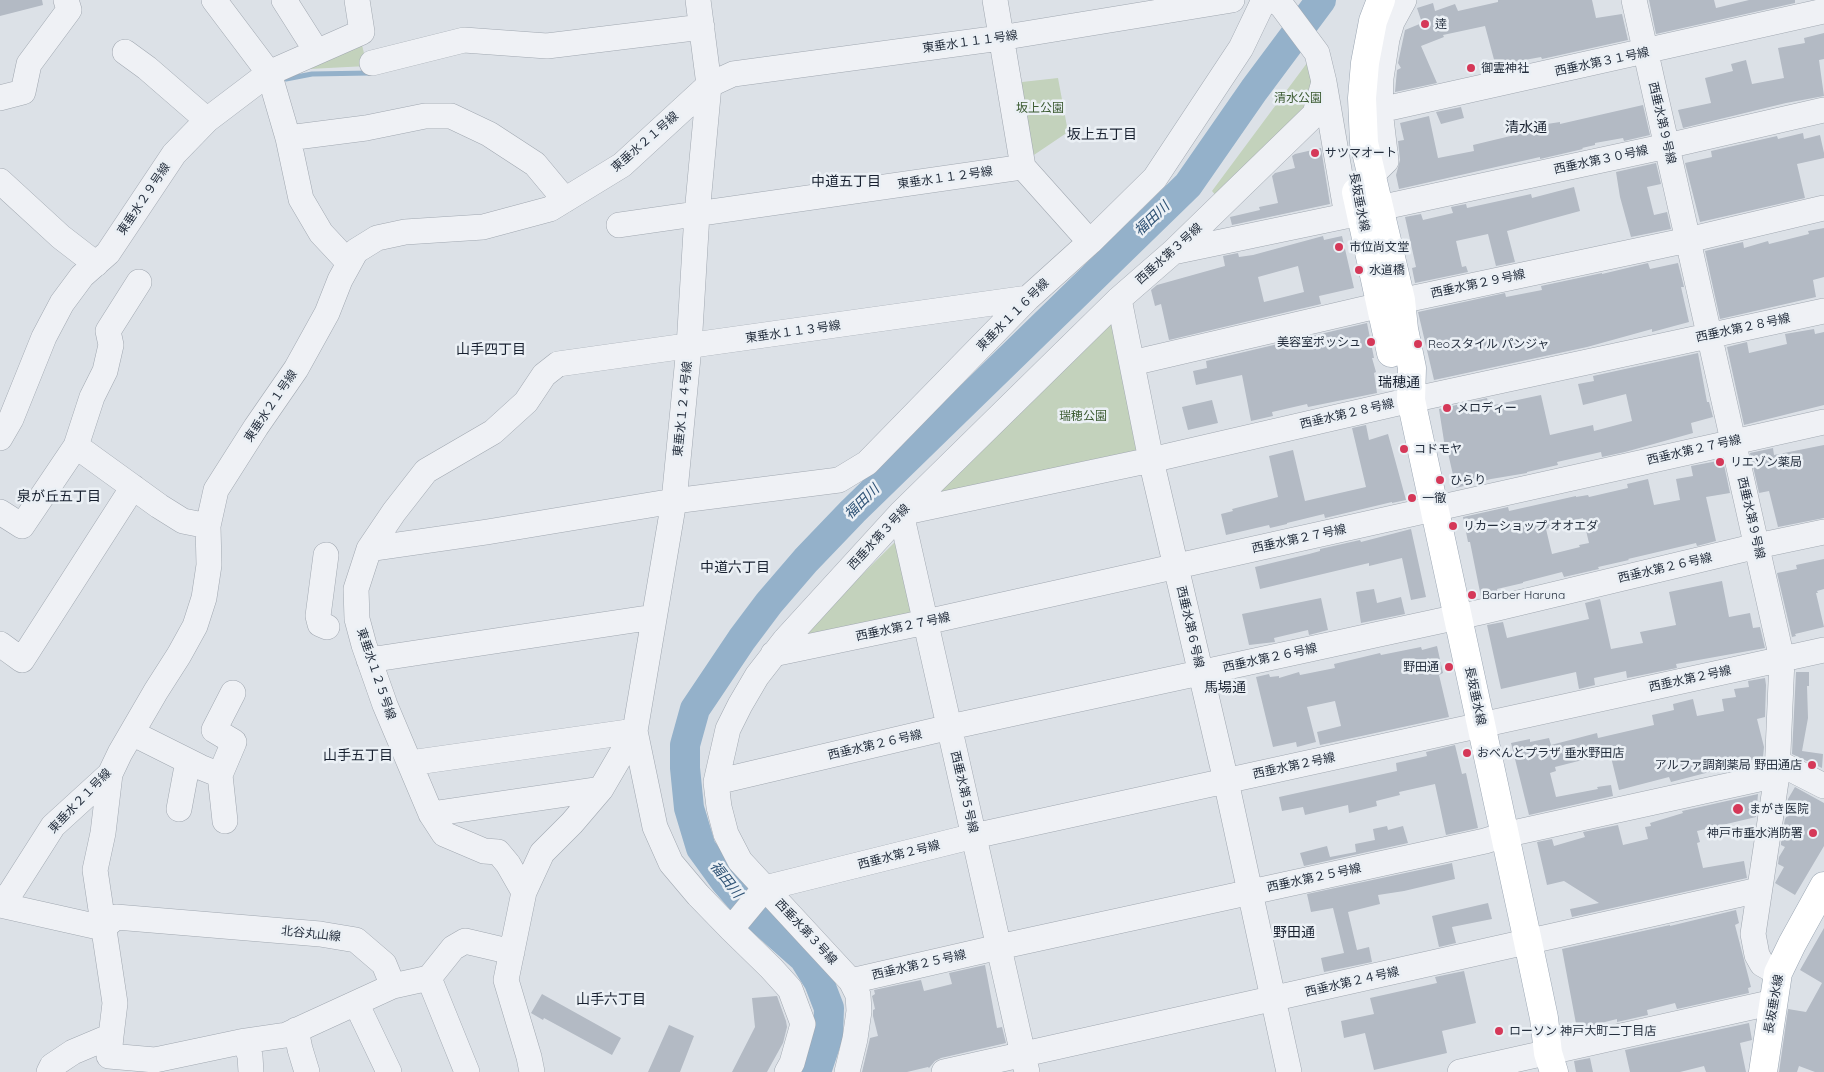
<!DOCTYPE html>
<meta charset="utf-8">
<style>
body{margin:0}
canvas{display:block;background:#dce1e7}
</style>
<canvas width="1824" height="1072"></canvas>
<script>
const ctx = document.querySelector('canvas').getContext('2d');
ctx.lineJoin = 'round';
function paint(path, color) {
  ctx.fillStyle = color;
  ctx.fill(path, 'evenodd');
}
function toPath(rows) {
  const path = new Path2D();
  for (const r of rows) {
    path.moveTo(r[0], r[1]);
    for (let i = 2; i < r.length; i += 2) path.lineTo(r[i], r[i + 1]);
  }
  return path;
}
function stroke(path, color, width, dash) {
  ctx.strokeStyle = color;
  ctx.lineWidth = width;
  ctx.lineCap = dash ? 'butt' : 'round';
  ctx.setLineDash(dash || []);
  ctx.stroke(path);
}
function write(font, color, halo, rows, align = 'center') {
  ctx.font = font + ' Quicksand,"Noto Sans JP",sans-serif';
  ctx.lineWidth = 5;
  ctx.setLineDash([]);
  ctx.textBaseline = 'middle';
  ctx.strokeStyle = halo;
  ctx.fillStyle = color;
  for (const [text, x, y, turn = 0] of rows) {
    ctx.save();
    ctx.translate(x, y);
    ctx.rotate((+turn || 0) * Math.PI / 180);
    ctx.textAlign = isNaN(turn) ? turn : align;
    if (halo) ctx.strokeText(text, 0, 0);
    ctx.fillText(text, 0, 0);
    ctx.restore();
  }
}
paint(toPath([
 [362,45,367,66,309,69],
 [1307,63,1314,73,1313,103,1217,197,1212,191],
 [1058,78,1068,132,1025,161,1013,83],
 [1107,320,1114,323,1139,457,933,495],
 [894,543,901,545,913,619,796,640]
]), '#c3d2bc');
stroke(toPath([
 [286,79,312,74,370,73]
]), '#94b1ca', 5);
stroke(toPath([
 [816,1072,828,1036,829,1008,819,982,804,958,751,911,725,881,701,848,689,808,685,768,685,745,695,709,742,639,769,603,806,560,853,511,1188,185,1254,90,1321,0]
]), '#94b1ca', 30);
paint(toPath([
 [0,0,42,0,43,5,0,16],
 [1498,0,1592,0,1596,18,1622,14,1628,40,1542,59,1541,57,1519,61,1496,67,1485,26,1443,35,1444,37,1421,46,1437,83,1395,92,1397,70,1401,68,1398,63,1405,30,1422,23,1417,8,1433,3,1435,11,1455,4,1458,11,1498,2],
 [1649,0,1714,0,1716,8,1749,0,1795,0,1795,3,1656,34],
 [1824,33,1824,59,1819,60,1824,96,1786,103,1683,128,1678,110,1711,103,1705,78,1733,71,1731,64,1746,60,1752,84,1784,78,1778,48,1805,43,1804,38],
 [1643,105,1650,135,1624,141,1623,138,1595,143,1595,145,1582,148,1583,149,1540,159,1540,157,1399,189,1396,175,1400,160,1398,141,1404,140,1400,123,1429,116,1438,158,1474,151,1473,145,1548,127,1547,124,1560,122,1560,124],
 [1461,107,1464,118,1441,124,1436,112],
 [1803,133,1804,139,1820,135,1824,153,1824,158,1797,164,1805,198,1700,222,1685,163,1712,157,1711,151,1777,136,1778,139],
 [1321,148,1330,204,1232,225,1230,217,1260,210,1259,207,1278,203,1272,176,1275,173,1295,168,1292,156,1295,154],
 [1656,163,1661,184,1647,187,1654,215,1667,212,1671,229,1631,237,1620,197,1616,172],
 [1574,187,1580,211,1507,231,1515,262,1496,266,1488,234,1456,241,1462,267,1466,266,1468,272,1415,283,1412,268,1416,267,1405,217,1421,214,1423,220,1453,213,1451,207,1466,204,1467,208,1531,194,1532,198],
 [1824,228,1824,277,1813,280,1816,297,1720,319,1705,251,1743,242,1744,248,1768,241,1769,244,1809,234,1808,231],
 [1323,236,1324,240,1342,236,1354,288,1319,296,1321,304,1169,340,1161,304,1155,306,1151,290,1157,285,1225,266,1223,256,1238,253,1239,257,1253,255],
 [1298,266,1304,292,1264,302,1258,277],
 [1648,263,1650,269,1678,263,1684,287,1681,287,1689,322,1652,332,1652,329,1587,347,1434,380,1418,312,1505,293,1506,297,1542,290,1541,286,1602,273,1602,274],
 [1367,323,1374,358,1372,358,1376,372,1374,373,1377,393,1308,407,1307,404,1272,412,1273,416,1251,421,1242,375,1196,385,1193,371,1207,368,1206,361],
 [1814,329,1815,334,1824,332,1824,405,1744,425,1727,347,1747,342,1749,353,1787,344,1785,334],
 [1698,353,1707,402,1709,402,1713,417,1691,423,1693,433,1625,452,1602,457,1601,452,1557,462,1558,465,1527,472,1527,473,1491,479,1456,488,1448,453,1446,454,1439,409,1487,398,1489,406,1541,395,1550,435,1593,425,1594,431,1632,421,1626,394,1583,405,1578,384,1594,381,1593,376],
 [1212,400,1218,423,1188,430,1182,407],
 [1366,425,1369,440,1388,434,1406,500,1392,503,1392,502,1325,518,1324,514,1287,523,1287,524,1270,528,1269,525,1226,535,1221,514,1233,511,1232,509,1278,497,1269,456,1293,450,1305,501,1366,487,1352,428],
 [1824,445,1824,518,1778,527,1769,491,1759,493,1750,453,1773,448,1774,455],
 [1723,460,1730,493,1706,497,1716,541,1697,546,1696,543,1628,559,1629,560,1598,567,1599,569,1564,577,1562,572,1523,582,1523,583,1497,589,1498,593,1481,597,1470,542,1468,542,1463,517,1508,507,1509,511,1576,496,1576,497,1588,495,1589,497,1628,488,1627,484,1648,479,1654,505,1680,500,1676,479,1693,476,1691,466],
 [1583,518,1589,543,1579,545,1580,547,1552,554,1546,529,1549,528,1549,526],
 [1411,529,1426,597,1411,600,1402,558,1369,566,1369,563,1260,589,1255,567,1309,554,1320,551,1320,549,1360,540,1361,542],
 [1824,559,1824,589,1817,591,1818,593,1816,593,1824,627,1795,634,1796,636,1792,637,1777,573,1797,569,1796,565],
 [1722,581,1729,617,1750,613,1753,628,1760,627,1765,648,1676,664,1677,668,1627,678,1626,671,1594,678,1595,685,1579,689,1576,672,1501,689,1487,625,1503,622,1507,638,1589,619,1585,603,1600,599,1611,649,1643,643,1640,632,1676,625,1669,592],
 [1374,589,1377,603,1401,597,1405,614,1361,623,1356,592],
 [1321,598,1328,630,1309,635,1308,630,1274,638,1275,642,1249,645,1242,614],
 [1437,646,1443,673,1439,675,1449,717,1320,745,1317,732,1341,726,1335,701,1307,707,1316,742,1297,747,1296,742,1273,747,1256,677,1269,674,1270,677,1279,676,1279,678,1299,672,1300,675,1335,668,1334,664,1380,653,1381,655,1421,647,1422,650],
 [1796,672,1809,672,1809,686,1807,686,1808,718,1802,751,1823,754,1822,768,1792,754],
 [1765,678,1766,685,1765,717,1757,719,1764,747,1763,757,1741,763,1742,768,1726,772,1725,768,1671,782,1669,777,1619,790,1610,753,1555,767,1556,771,1550,773,1556,797,1598,789,1597,787,1611,785,1613,796,1529,815,1511,743,1530,739,1530,742,1549,738,1551,745,1597,733,1598,738,1654,725,1652,715,1674,710,1673,704,1693,699,1697,716,1724,711,1722,699,1736,697,1734,689,1749,687,1748,681],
 [1455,745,1462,774,1466,773,1478,828,1446,835,1435,784,1399,792,1400,795,1376,801,1377,806,1349,813,1348,805,1305,815,1303,807,1282,811,1279,797,1397,771,1396,763,1427,756,1426,752],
 [1795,787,1824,803,1824,846,1795,895,1775,883,1784,867,1778,864,1779,857,1785,847,1781,845,1781,842,1790,828,1784,824,1785,819,1794,805,1788,801,1788,799],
 [1758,794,1756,817,1697,831,1700,842,1697,843,1703,868,1744,861,1747,878,1572,917,1570,909,1599,903,1564,881,1547,885,1537,842,1552,839,1554,846,1585,837,1583,832,1618,825,1623,845,1648,839,1645,827,1651,826,1650,823,1683,813,1682,811],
 [1387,826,1388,830,1403,826,1408,843,1304,866,1300,853,1327,846,1330,857,1356,852,1355,844,1375,840,1373,829],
 [1452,863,1455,879,1404,891,1378,895,1380,904,1348,912,1357,950,1369,947,1372,962,1324,972,1321,958,1344,953,1333,908,1311,912,1307,894],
 [1488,903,1492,919,1452,927,1456,943,1439,947,1432,916],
 [1736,910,1739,923,1735,925,1751,987,1748,988,1749,993,1677,1009,1675,1003,1647,1010,1648,1015,1617,1022,1617,1019,1577,1029,1562,949,1670,925,1670,926],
 [1824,928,1824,1072,1815,1072,1799,1066,1797,1072,1779,1072,1788,1009,1806,1012,1822,983,1800,970],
 [985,965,997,1028,1002,1027,1006,1043,941,1058,935,1061,929,1068,928,1067,907,1072,862,1072,870,1038,878,1036,873,1016,873,1010,875,1009,872,996,875,994,874,990,921,980,924,991,952,984,949,973],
 [1464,971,1476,1023,1442,1031,1447,1053,1374,1070,1365,1033,1344,1038,1341,1021,1374,1014,1370,998,1437,983,1435,977],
 [542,994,621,1038,612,1055,544,1018,543,1020,531,1013],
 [777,996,786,1021,787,1027,783,1043,767,1072,732,1072,755,1027,752,998],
 [1749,1023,1752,1040,1740,1043,1746,1072,1706,1072,1704,1066,1680,1072,1630,1072,1625,1050],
 [669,1025,694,1036,680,1072,648,1072],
 [1590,1058,1593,1072,1576,1072,1574,1061]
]), '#b3bac4');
const minor = toPath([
 [214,0,269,73,288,138,301,199,321,233,349,263],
 [284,0,317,52],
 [698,0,709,85,697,214,689,347,674,501,635,731,655,827,671,863,698,895,731,929,771,968,790,989,803,1024,792,1063,787,1072],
 [995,0,1023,167],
 [1274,0,1282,6,1317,53,1324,82,1347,216],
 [1634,0,1782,659,1777,775,1753,934,1757,955,1762,964,1778,973],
 [125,52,147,68,207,120],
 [372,63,464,40,547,46,702,27],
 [0,98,23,92,29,64,69,10,66,0],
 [1380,110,1824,11],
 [288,138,366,128,425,116,451,116,489,134,535,164,565,200],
 [1371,176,1386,161,1380,110,1381,78,1387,39,1392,22,1404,0],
 [0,181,61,237,96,264],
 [1379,208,1667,146,1824,110],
 [619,225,1023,167,1090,242],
 [1173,252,1360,213],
 [1119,299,1151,460,1226,781,1289,1072],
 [1132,363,1381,305,1688,240,1824,208],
 [0,438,11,419,44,337,62,303,82,276,108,253,174,154,207,120,269,73,362,32,357,0],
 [76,446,92,397,105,371,111,345,108,331,139,282],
 [0,512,22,526,76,446,159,506,183,521,208,526],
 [369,549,487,532,674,501,839,480,867,463,1028,298,1090,242,1155,178,1241,48,1264,0],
 [326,555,318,616,320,624,327,627],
 [0,644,22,660,133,487],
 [773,654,926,622,1824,422],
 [369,660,654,617],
 [132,733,200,767,220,775,225,821],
 [1777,762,1824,786],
 [410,763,635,731],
 [220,775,234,742,214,730,233,693],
 [716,782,950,727,1481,612,1757,546,1824,532],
 [179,809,188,761],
 [431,814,601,789],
 [524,892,508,864,498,852,484,851,444,834,431,814,385,705,364,645,357,619,356,589,369,549,394,512,426,471,493,432,526,402,544,375,558,364,1028,298],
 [0,904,11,892,53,826,110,774,120,753,156,691,179,655,195,626,204,598,209,565,208,526,216,490,256,427,296,369,327,313,340,280,356,251,377,238,405,232,483,227,550,209,622,165,709,85,733,74,1000,38,1232,0],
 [0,905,103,928,116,917,320,934,356,940,384,964,393,986,429,978,453,948,465,941,512,952],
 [731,929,765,888,974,836,1824,650],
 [429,978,467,1072],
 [851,981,999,947,1485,841,1504,835,1777,775],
 [356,1003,389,1072],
 [296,1030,300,1049,307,1072],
 [111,1036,109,1056,155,1060,245,1041,286,1035,393,986],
 [245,1041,250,1056,251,1072],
 [49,1072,52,1066,73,1052,111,1036,115,1003,95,870,103,833,110,774],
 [532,1072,529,1057,506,980,524,892,542,853,572,823,601,789,635,731],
 [847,1072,855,1039,859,1011,858,995,851,981,740,861,726,834,719,807,716,782,728,729,740,705,757,676,785,640,901,513,1119,299,1173,252,1315,114,1324,82],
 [944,1072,1759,890],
 [1027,1072,901,513,1151,460,1411,400,1824,311],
 [1460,1072,1774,1002]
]);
const major = toPath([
 [1381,0,1373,21,1365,63,1362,98,1364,143,1401,300,1404,329,1412,368,1411,400,1528,942,1544,1018,1548,1053,1554,1072],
 [1356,192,1391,353],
 [1763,1072,1778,973,1792,944,1824,886]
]);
stroke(minor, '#a1a8b1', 26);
stroke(major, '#9ba6b3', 29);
stroke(minor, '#eff1f5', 25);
stroke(major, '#fff', 28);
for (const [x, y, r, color] of [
 [1425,24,5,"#d53858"],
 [1471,68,5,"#d53858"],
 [1315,153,5,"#d53858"],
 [1339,247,5,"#d53858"],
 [1359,270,5,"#d53858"],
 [1371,342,5,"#d53858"],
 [1418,344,5,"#d53858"],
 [1447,408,5,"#d53858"],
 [1404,449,5,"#d53858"],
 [1720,462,5,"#d53858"],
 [1440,480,5,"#d53858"],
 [1412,498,5,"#d53858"],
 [1453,526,5,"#d53858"],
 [1472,595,5,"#d53858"],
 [1449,667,5,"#d53858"],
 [1467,753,5,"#d53858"],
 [1812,765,5,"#d53858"],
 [1738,809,6,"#d53858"],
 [1813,833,5,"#d53858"],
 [1499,1031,5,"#d53858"]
]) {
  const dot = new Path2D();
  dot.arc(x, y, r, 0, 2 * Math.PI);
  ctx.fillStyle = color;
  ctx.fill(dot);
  stroke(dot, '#ebf0f5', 2);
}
write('12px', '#252f3e', '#ebf0f5', [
 ["逹",1435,24],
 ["御霊神社",1481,68],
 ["サツマオート",1325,153],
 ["市位尚文堂",1349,247],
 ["水道橋",1369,270],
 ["美容室ポッシュ",1361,342,"right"],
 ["Reoスタイル パンジャ",1428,344],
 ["メロディー",1457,408],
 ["コドモヤ",1414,449],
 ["リエゾン薬局",1730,462],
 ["ひらり",1450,480],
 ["一徹",1422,498],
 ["リカーショップ オオエダ",1463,526],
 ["Barber Haruna",1482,595],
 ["野田通",1439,667,"right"],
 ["おべんとプラザ 垂水野田店",1477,753],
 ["アルファ調剤薬局 野田通店",1802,765,"right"],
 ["まがき医院",1749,809],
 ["神戸市垂水消防署",1803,833,"right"],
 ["ローソン 神戸大町二丁目店",1509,1031]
], 'left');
write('12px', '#252f3e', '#ebf0f5', [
 ["東垂水１１１号線",970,42,-8],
 ["西垂水第３１号線",1602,62,-12],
 ["西垂水第９号線",1662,123,77],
 ["東垂水２１号線",645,142,-41],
 ["西垂水第３０号線",1601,160,-12],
 ["東垂水１１２号線",945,178,-8],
 ["東垂水２９号線",144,199,-56],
 ["長坂垂水線",1359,202,79],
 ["西垂水第３号線",1169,254,-42],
 ["西垂水第２９号線",1478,284,-12],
 ["東垂水１１６号線",1013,315,-45],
 ["西垂水第２８号線",1743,328,-12],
 ["東垂水１１３号線",793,332,-8],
 ["東垂水２１号線",271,406,-56],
 ["東垂水１２４号線",683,409,-84],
 ["西垂水第２８号線",1347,414,-13],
 ["西垂水第２７号線",1694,450,-13],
 ["西垂水第９号線",1751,518,77],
 ["西垂水第３号線",879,537,-47],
 ["西垂水第２７号線",1299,539,-12],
 ["西垂水第２６号線",1665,568,-13],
 ["西垂水第２７号線",903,627,-12],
 ["西垂水第６号線",1190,627,77],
 ["西垂水第２６号線",1270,658,-12],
 ["東垂水１２５号線",376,674,71],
 ["西垂水第２号線",1690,679,-12],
 ["長坂垂水線",1475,696,78],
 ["西垂水第２６号線",875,745,-13],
 ["西垂水第２号線",1294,766,-12],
 ["西垂水第５号線",964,792,77],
 ["東垂水２１号線",80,801,-46],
 ["西垂水第２号線",899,855,-14],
 ["西垂水第２５号線",1314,878,-12],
 ["西垂水第３号線",806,932,47],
 ["北谷丸山線",311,934,6],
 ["西垂水第２５号線",919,965,-13],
 ["西垂水第２４号線",1352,982,-13],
 ["長坂垂水線",1774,1004,-80]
]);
write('12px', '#3b5a31', '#ebf0f5', [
 ["清水公園",1298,98],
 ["坂上公園",1040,108],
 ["瑞穂公園",1083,416]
]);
write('14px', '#17202f', '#ebf0f5', [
 ["清水通",1526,128],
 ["坂上五丁目",1102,135],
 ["中道五丁目",846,182],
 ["山手四丁目",491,350],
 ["瑞穂通",1399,383],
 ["泉が丘五丁目",59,497],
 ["中道六丁目",735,568],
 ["馬場通",1225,688],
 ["山手五丁目",358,756],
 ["野田通",1294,933],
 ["山手六丁目",611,1000]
]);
write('italic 14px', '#2d5174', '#ebf0f5', [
 ["福田川",1152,219,-44],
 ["福田川",862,502,-45],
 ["福田川",726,880,52]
]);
</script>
